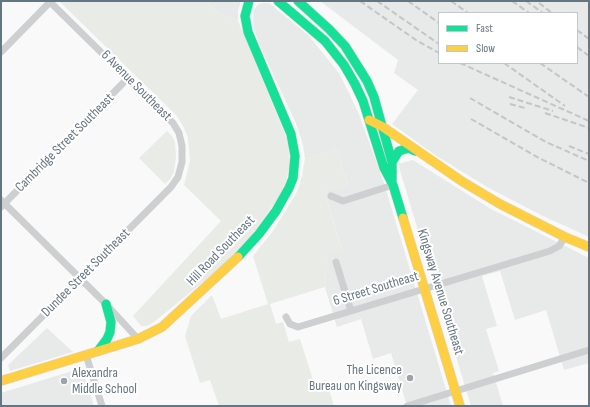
<!DOCTYPE html>
<style>
body{margin:0}
#map{position:relative;width:590px;height:407px;overflow:hidden;background:#f9f9f9;font-family:"Sofia Sans Condensed",sans-serif}
canvas{display:block}
.frame{position:absolute;inset:0;border:2px solid #657683;pointer-events:none}
.legend{position:absolute;left:438px;top:12px;width:140px;height:52px;box-sizing:border-box;background:#fff;border:1px solid #c1c8cd;margin:0;padding:5px 7px;list-style:none;font-size:12px;color:#657683}
.legend li{display:flex;align-items:center;gap:8px;height:20px}
.legend b{width:20px;border:1px solid #c1c8cd}
</style>
<div id="map">
<canvas width="590" height="407"></canvas>
<div class="frame"></div>
<ul class="legend">
<li><b style="height:5px;background:#16e098"></b>Fast</li>
<li><b style="height:5px;background:#ffcf43"></b>Slow</li>
</ul>
</div>
<script>
const ctx = document.querySelector('canvas').getContext('2d');
ctx.lineJoin = 'round';
function paint(path, color) {
  ctx.fillStyle = color;
  ctx.fill(path, 'evenodd');
}
function toPath(rows) {
  const path = new Path2D();
  for (const r of rows) {
    path.moveTo(r[0], r[1]);
    for (let i = 2; i < r.length; i += 2) path.lineTo(r[i], r[i + 1]);
  }
  return path;
}
function stroke(path, color, width, dash) {
  ctx.strokeStyle = color;
  ctx.lineWidth = width;
  ctx.lineCap = dash ? 'butt' : 'round';
  ctx.setLineDash(dash || []);
  ctx.stroke(path);
}
function write(font, color, halo, rows, align = 'center') {
  ctx.font = font + ' "Sofia Sans Condensed",sans-serif';
  ctx.lineWidth = 4;
  ctx.setLineDash([]);
  ctx.textBaseline = 'middle';
  ctx.strokeStyle = halo;
  ctx.fillStyle = color;
  for (const [text, x, y, turn = 0] of rows) {
    ctx.save();
    ctx.translate(x, y);
    ctx.rotate((+turn || 0) * Math.PI / 180);
    ctx.textAlign = isNaN(turn) ? turn : align;
    if (halo) ctx.strokeText(text, 0, 0);
    ctx.fillText(text, 0, 0);
    ctx.restore();
  }
}
paint(toPath([
 [206,1,241,1,238,11,238,21,219,14],
 [320,1,589,1,589,237,541,215,487,187,435,155,392,124,418,90,394,73,398,60],
 [439,13,577,13,577,63,439,63],
 [264,3,269,3,309,36,339,73,349,93,358,112,383,180,451,406,407,406,391,353,373,359,361,319,337,327,325,287,327,255,342,250,324,191,348,184,337,150,305,159,303,145,297,126,262,50,254,29,253,15,254,9,259,4],
 [413,160,491,209,589,258,589,363,564,370,546,310,515,320,500,271,482,276,497,326,486,329,499,371,493,373,503,406,471,406,398,164],
 [47,328,73,352,10,371,8,365],
 [82,368,94,406,1,406,1,393]
]), '#e8e9e9');
paint(toPath([
 [59,1,206,1,219,14,238,21,287,139,290,163,286,182,280,195,253,234,219,269,154,322,147,326,141,326,133,316,221,221,184,185,190,161,189,149,188,138,184,128,177,116],
 [167,131,172,136,175,142,176,157,174,172,171,178,165,184,139,158],
 [337,150,348,184,324,191,342,251,327,255,325,287,270,304,276,324,283,322,289,342,300,339,314,383,326,380,334,406,219,406,210,380,200,383,185,336,191,316,212,295,221,319,268,304,253,256,273,231,297,192,302,176,305,159]
]), '#e8ebe6');
const fast = toPath([
 [278,1,325,41,344,65,355,84,363,101,384,168,393,185,403,218],
 [298,1,329,29,345,46,367,81,374,97,392,162,392,181],
 [392,162,399,151,409,148,415,151],
 [238,257,259,234,276,211,289,188,293,178,295,156,291,134,248,32,245,16,249,1],
 [98,351,107,339,110,332,111,322,106,304]
]);
const slow = toPath([
 [369,120,383,127,463,182,500,204,565,237,589,247],
 [403,218,460,406],
 [1,381,138,339,162,327,238,257]
]);
stroke(fast, '#d5d6d7', 10);
stroke(slow, '#d5d6d7', 10);
stroke(toPath([
 [1,52,50,2],
 [331,196,343,201,393,185],
 [1,200,106,304,138,339],
 [1,207,128,78],
 [336,262,351,311],
 [286,317,290,324,298,327,550,251,559,246,565,237],
 [86,355,102,406],
 [1,358,171,187,178,177,182,162,182,146,179,133,173,123,49,1],
 [407,406,589,350]
]), '#cecfd0', 7);
stroke(fast, '#16e098', 9);
stroke(slow, '#ffcf43', 9);
stroke(toPath([
 [360,1,416,40,439,53],
 [377,1,439,44],
 [408,1,439,23],
 [451,1,468,13],
 [512,1,529,13],
 [526,1,543,13],
 [539,3,552,13],
 [577,30,589,39],
 [577,47,589,56],
 [460,63,589,121],
 [504,63,565,106],
 [540,63,589,97],
 [509,97,553,111],
 [470,98,546,142,589,161],
 [510,104,525,108],
 [545,113,589,128],
 [471,119,539,158,589,183],
 [569,146,589,154]
]), '#c3c5c6', 2, [6, 3]);
for (const [x, y, r, color] of [
 [410,378,4,"#99a4ac"],
 [64,381,4,"#99a4ac"]
]) {
  const dot = new Path2D();
  dot.arc(x, y, r, 0, 2 * Math.PI);
  ctx.fillStyle = color;
  ctx.fill(dot);
  stroke(dot, '#fff', 1.5);
}
write('14px', '#657683', '#fff', [
 ["6 Avenue Southeast",136,86,45],
 ["Cambridge Street Southeast",65,143,-45],
 ["Hill Road Southeast",221,251,-46],
 ["Dundee Street Southeast",86,273,-45],
 ["6 Street Southeast",376,289,-17],
 ["Kingsway Avenue Southeast",440,292,73]
]);
write('14px', '#657683', '#fff', [
 ["The Licence",402,370],
 ["Bureau on Kingsway",402,386],
 ["Alexandra",72,373,"left"],
 ["Middle School",72,389,"left"]
], 'right');
</script>
